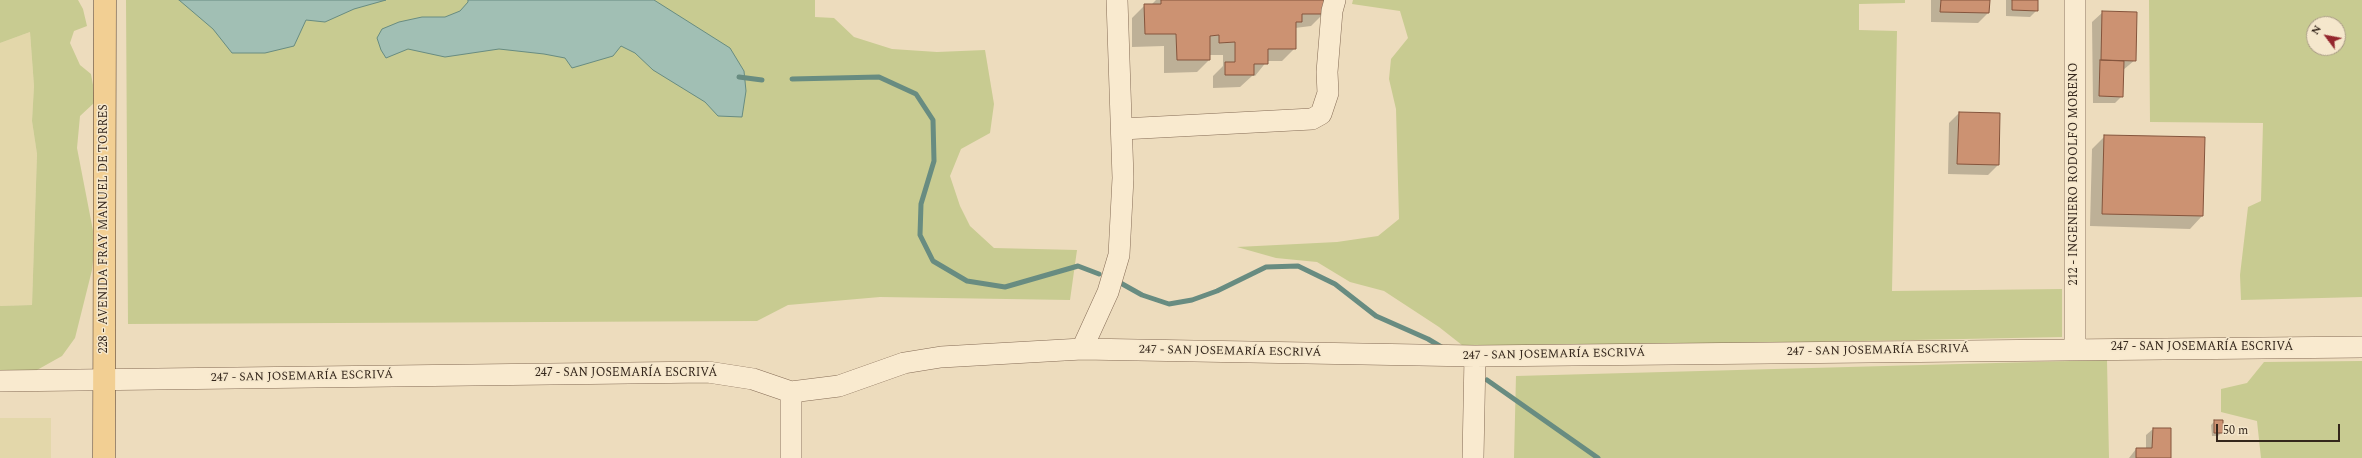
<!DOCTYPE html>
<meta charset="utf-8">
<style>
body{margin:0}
#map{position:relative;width:2362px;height:458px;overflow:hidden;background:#eddcbd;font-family:Spectral,serif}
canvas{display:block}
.north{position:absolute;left:2306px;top:16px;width:40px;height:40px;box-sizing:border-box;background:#f5e7cc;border:1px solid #a89a85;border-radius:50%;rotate:302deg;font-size:11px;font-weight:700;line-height:16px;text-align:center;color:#34261b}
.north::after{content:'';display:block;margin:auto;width:14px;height:18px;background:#94262d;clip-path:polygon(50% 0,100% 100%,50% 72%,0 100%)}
.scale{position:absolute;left:2216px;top:424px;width:124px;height:18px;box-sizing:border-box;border:2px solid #34261b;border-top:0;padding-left:5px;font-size:12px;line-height:14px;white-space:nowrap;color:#34261b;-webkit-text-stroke:3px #f5e7cc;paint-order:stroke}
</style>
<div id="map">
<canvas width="2362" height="458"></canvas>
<div class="north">N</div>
<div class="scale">50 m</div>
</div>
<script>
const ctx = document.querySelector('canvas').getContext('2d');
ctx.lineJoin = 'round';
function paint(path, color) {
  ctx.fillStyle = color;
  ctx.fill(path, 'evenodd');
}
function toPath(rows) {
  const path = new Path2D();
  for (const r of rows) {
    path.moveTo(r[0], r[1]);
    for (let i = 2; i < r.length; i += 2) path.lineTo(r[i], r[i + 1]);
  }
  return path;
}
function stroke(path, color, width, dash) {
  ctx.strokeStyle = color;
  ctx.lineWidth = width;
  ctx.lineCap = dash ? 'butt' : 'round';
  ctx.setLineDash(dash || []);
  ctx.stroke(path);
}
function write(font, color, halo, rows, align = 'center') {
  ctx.font = font + ' Spectral,serif';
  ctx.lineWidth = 3;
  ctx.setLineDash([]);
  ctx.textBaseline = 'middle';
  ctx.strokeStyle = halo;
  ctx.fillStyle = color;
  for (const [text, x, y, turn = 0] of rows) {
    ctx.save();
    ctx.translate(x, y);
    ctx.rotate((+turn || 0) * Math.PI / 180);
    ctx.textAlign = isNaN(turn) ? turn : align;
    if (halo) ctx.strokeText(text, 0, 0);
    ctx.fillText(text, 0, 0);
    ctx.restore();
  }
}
paint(toPath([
 [30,32,34,86,32,121,37,154,32,305,0,306,0,43],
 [0,418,51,418,51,458,0,458]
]), '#e3d7aa');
paint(toPath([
 [0,0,78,0,83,9,87,26,74,31,70,43,80,65,91,74,93,85,94,103,80,116,77,148,95,241,92,270,75,338,62,356,37,370,0,371,0,306,32,305,37,154,32,121,34,86,30,32,0,43],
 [126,0,815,0,815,17,834,18,854,37,892,49,937,52,985,50,994,104,990,133,961,149,950,176,960,206,970,226,994,248,1077,250,1070,300,880,297,788,305,757,321,128,324],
 [1353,0,1905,0,1905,3,1859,4,1859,30,1897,31,1892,291,2062,289,2062,337,1467,349,1439,327,1384,291,1350,282,1317,262,1276,258,1237,247,1337,242,1378,236,1399,219,1396,109,1389,79,1391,59,1408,38,1400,11,1352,4],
 [2149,0,2362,0,2362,297,2241,300,2240,275,2248,207,2261,201,2263,123,2150,122],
 [2314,24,2338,24,2338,48,2314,48],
 [2107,360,2109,458,1514,458,1516,376],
 [2362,361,2362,458,2261,458,2257,421,2221,412,2221,389,2247,383,2264,362]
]), '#c8cb91');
const water = toPath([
 [179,0,386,0,354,9,325,22,306,20,294,46,265,53,232,53,213,29,179,0],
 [468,0,654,0,730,48,744,71,746,91,742,117,718,116,705,102,653,70,635,53,621,46,613,56,572,68,565,58,544,54,499,49,445,57,408,49,386,58,381,50,377,38,382,29,399,22,422,17,445,17,460,11,468,2,468,0]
]);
paint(water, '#a1bfb4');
stroke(water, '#688c81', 1);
paint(toPath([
 [1156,0,1323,0,1324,13,1311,26,1295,28,1295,48,1282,61,1267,61,1255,76,1252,76,1240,87,1213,88,1213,76,1223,66,1223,55,1209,55,1209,60,1197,72,1164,73,1164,46,1132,47,1132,18,1145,5,1151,5],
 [1931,0,1989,0,1988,13,1978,23,1931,22],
 [2006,0,2037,0,2037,10,2030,17,2006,16],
 [2103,12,2135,60,2123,70,2122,96,2115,103,2093,103,2092,22],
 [1959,113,1998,165,1988,175,1948,174,1949,123],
 [2105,136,2202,216,2190,229,2090,226,2092,149],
 [2215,421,2222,432,2218,436,2212,436,2211,425],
 [2153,429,2170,429,2170,458,2129,458,2136,449,2146,449,2146,435]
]), '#0003');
stroke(toPath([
 [739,77,762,80],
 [792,79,879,77,916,94,933,120,934,161,921,204,920,235,933,261,967,281,1005,287,1078,266,1099,274],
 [1117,281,1142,295,1169,304,1192,300,1217,291,1266,267,1298,266,1335,284,1376,316,1428,339,1443,348],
 [1487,380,1598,458]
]), '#688c81', 5);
const building = toPath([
 [1161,0,1324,0,1324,14,1302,14,1302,22,1296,22,1296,49,1268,49,1268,64,1254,64,1254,75,1225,75,1225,62,1235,62,1235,42,1219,43,1219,35,1210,36,1210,60,1177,60,1176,34,1145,34,1144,4,1161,4,1161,0],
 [1941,0,1990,0,1989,13,1940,12,1941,0],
 [2012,0,2038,0,2038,11,2012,10,2012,0],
 [2102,11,2137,12,2136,61,2101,60,2102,11],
 [2100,60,2124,61,2123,97,2099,96,2100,60],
 [1959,112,2000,113,1999,165,1957,164,1959,112],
 [2104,135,2205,137,2203,216,2102,214,2104,135],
 [2214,420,2223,420,2223,433,2214,433,2214,420],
 [2153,428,2171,428,2171,458,2136,458,2136,448,2152,448,2153,428]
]);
paint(building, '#cc9272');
stroke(building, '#84543c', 1);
const minor = toPath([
 [1122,129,1312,119,1321,114,1328,93,1327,72,1332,11,1335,0],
 [1082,349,1108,292,1119,255,1123,178,1117,0],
 [2075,349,2075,0],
 [0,381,708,372,753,379,791,392,839,386,904,363,941,357,1082,349,1475,356,2362,347],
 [791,392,791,458],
 [1473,458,1475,356]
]);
const major = toPath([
 [104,458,105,0]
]);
stroke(minor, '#856c56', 22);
stroke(major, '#523b2b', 23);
stroke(minor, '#f9eacf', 21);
stroke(major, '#f2cf93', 22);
write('12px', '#34261b', '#f5e7cc', [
 ["212 - INGENIERO RODOLFO MORENO",2075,174,-90],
 ["228 - AVENIDA FRAY MANUEL DE TORRES",105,229,-90],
 ["247 - SAN JOSEMARÍA ESCRIVÁ",2202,348],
 ["247 - SAN JOSEMARÍA ESCRIVÁ",1878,351,-1],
 ["247 - SAN JOSEMARÍA ESCRIVÁ",1230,352,1],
 ["247 - SAN JOSEMARÍA ESCRIVÁ",1554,355,-1],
 ["247 - SAN JOSEMARÍA ESCRIVÁ",626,374],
 ["247 - SAN JOSEMARÍA ESCRIVÁ",302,377,-1]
]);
</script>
